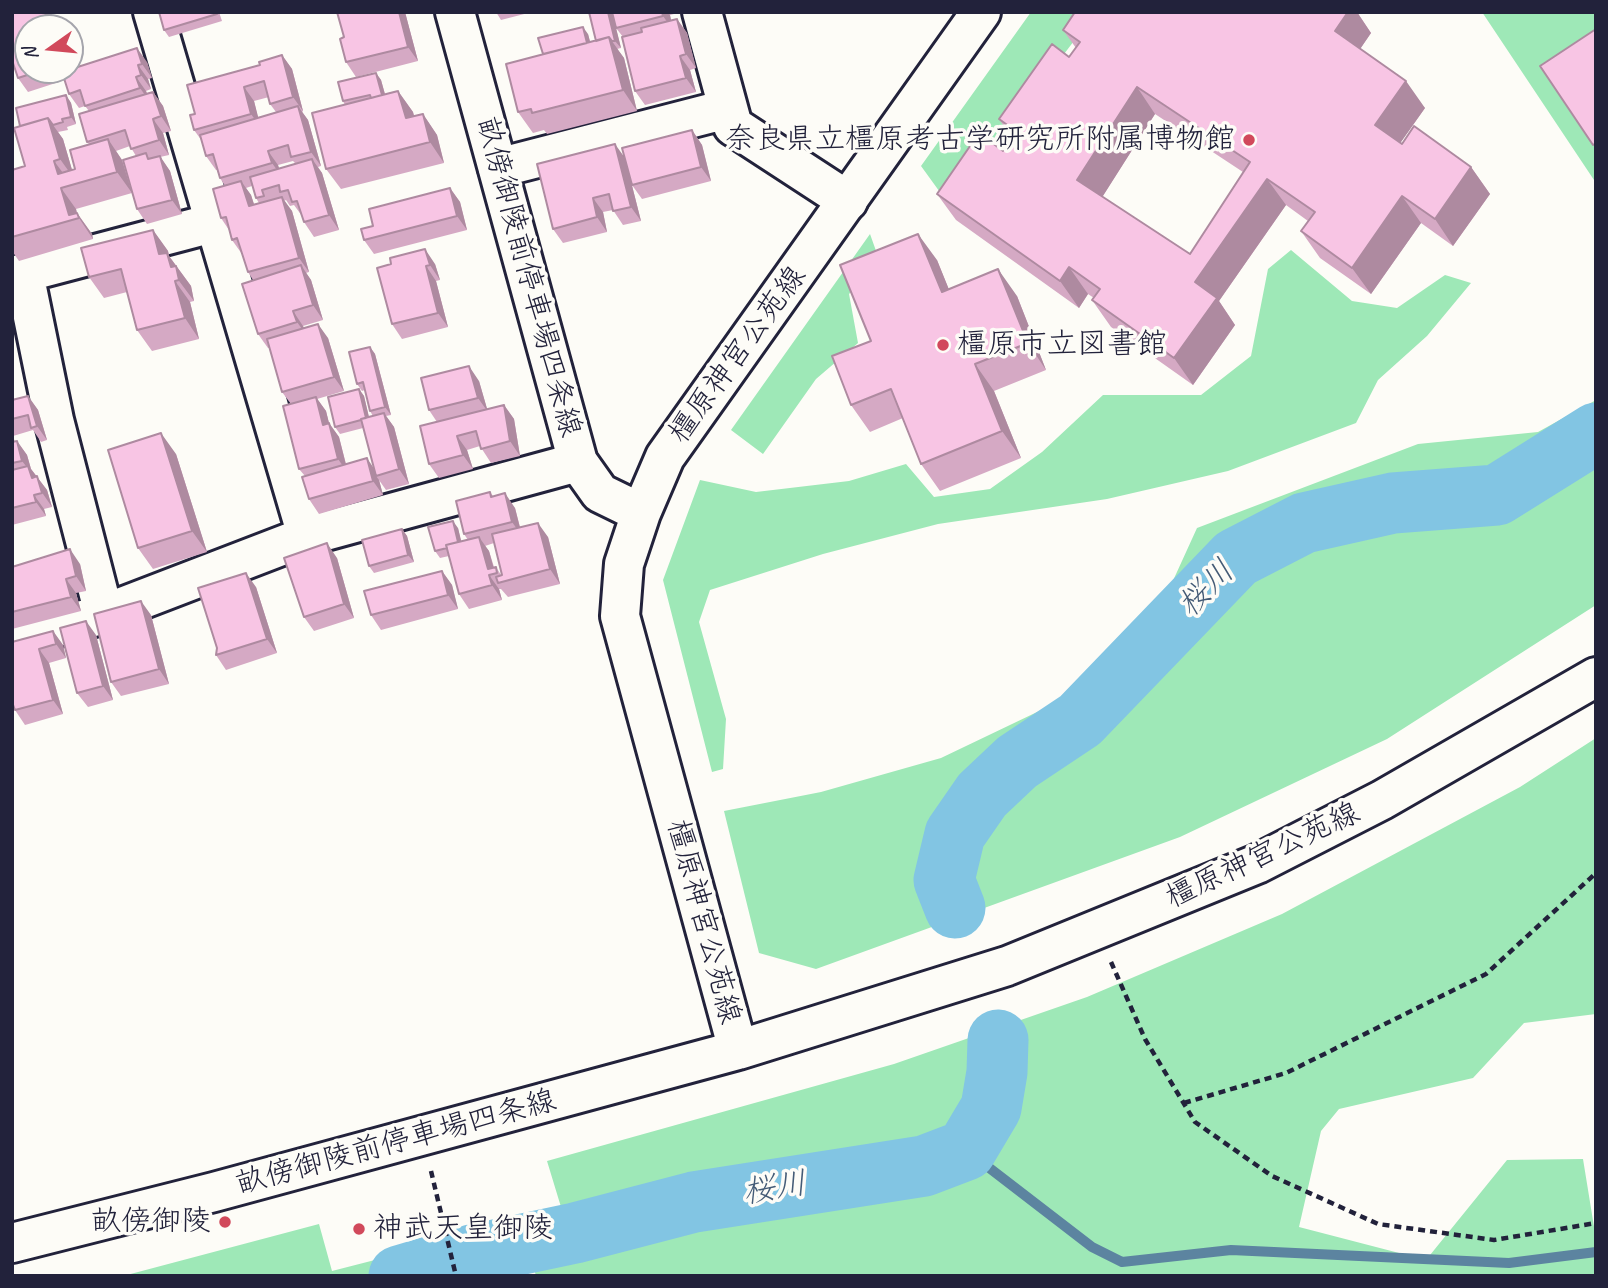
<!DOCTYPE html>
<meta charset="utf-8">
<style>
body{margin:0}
#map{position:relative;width:1608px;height:1288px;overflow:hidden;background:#fdfcf7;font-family:Caveat,sans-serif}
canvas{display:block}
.frame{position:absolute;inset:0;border:14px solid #22223b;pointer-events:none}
.north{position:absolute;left:14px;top:14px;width:70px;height:70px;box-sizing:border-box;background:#fdfcf7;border:2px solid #a5a5ac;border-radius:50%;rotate:255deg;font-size:19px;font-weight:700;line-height:28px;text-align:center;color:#22223b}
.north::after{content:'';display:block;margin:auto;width:24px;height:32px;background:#d1495b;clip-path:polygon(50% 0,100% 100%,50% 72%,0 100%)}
</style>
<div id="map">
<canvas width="1608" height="1288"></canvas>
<div class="frame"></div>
<div class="north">N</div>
</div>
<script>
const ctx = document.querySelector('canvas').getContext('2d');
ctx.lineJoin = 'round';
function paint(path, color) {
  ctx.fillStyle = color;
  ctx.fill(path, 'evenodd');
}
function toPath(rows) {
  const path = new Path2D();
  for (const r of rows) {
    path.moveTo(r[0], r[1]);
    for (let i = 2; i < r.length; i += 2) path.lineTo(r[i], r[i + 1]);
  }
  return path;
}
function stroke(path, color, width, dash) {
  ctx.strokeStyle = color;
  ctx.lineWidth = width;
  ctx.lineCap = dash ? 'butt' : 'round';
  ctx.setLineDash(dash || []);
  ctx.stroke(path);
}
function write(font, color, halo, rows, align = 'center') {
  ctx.font = font + ' Caveat,"Klee One",sans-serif';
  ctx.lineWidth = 7;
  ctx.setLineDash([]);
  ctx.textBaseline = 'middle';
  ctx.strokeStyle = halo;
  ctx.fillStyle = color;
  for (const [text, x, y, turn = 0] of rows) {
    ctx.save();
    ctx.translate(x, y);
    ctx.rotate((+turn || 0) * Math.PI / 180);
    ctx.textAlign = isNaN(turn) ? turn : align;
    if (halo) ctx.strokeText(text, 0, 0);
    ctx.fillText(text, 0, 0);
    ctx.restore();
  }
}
paint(toPath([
 [1031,12,1096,12,972,175,942,195,921,166],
 [1482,12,1596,12,1596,183],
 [870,234,880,262,849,294,858,343,816,379,763,454,731,430],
 [1291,250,1352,301,1397,308,1445,275,1471,283,1427,336,1378,380,1356,423,1228,471,1107,499,938,524,823,554,710,590,699,622,726,719,723,769,712,772,663,580,700,480,756,492,849,481,906,464,934,497,990,489,1042,452,1103,395,1201,395,1251,356,1268,269],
 [1596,400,1596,605,1387,739,1180,837,816,969,759,953,724,811,821,792,941,758,1058,702,1161,607,1197,528,1418,444,1538,432],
 [1596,738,1596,1014,1524,1023,1473,1078,1339,1109,1321,1131,1299,1227,1426,1260,1507,1160,1583,1159,1596,1239,1596,1276,536,1276,533,1265,497,1275,483,1225,561,1207,547,1161,894,1064,1087,997,1282,914,1520,787],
 [319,1224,332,1271,406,1252,413,1276,123,1276]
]), '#9ee8b7');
stroke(toPath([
 [966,1150,1092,1247,1122,1262,1231,1250,1509,1263,1596,1252]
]), '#5c84a0', 10);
stroke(toPath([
 [955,908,944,880,955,834,982,795,1017,762,1080,720,1236,558,1304,523,1393,503,1497,495,1596,433],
 [471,1255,575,1233,694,1202,924,1166,966,1150,991,1108,997,1072,998,1040],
 [399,1276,436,1265]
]), '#82c5e3', 61);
const minor = toPath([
 [153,12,307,536],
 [702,12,733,126,848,201],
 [498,168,727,109],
 [24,273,54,420,104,614],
 [12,276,213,223],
 [12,640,104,614,307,536,578,462]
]);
const major = toPath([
 [455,12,578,462,600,493,641,513],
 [738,1050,620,616,624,564,641,513,665,457,981,12],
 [12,1243,214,1192,738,1050,1007,966,1257,864,1382,800,1596,677]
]);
stroke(minor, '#22223b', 44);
stroke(major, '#22223b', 44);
stroke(toPath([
 [1111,962,1145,1039,1195,1122,1272,1176,1378,1224,1494,1240,1596,1223],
 [1184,1103,1286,1073,1486,974,1596,873],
 [431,1171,456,1276]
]), '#22223b', 4.5, [7, 5]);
stroke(minor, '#fdfcf7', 38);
stroke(major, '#fdfcf7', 38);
paint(toPath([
 [159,12,219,12,222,21,169,37,164,30],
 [337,12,405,12,418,61,356,77,346,62,344,37],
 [496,12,532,12,501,20],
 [589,12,612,12,621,48,617,49,624,58,637,111,547,134,544,130,533,133,518,112,543,54,588,34,590,42,596,41],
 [612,12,674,12,674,14,670,15,671,20,677,19,687,33,696,68,690,70,696,92,645,105,635,91,623,37,616,28],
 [1075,12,1357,12,1371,33,1360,49,1425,108,1400,143,1471,167,1490,194,1453,246,1421,223,1371,294,1320,258,1301,231,1308,221,1286,205,1219,301,1235,325,1193,385,1111,327,1092,300,1094,298,1088,294,1079,308,956,220,937,194,1003,151,1012,138,999,119,1069,57,1076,48,1063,30],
 [1155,114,1243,172,1190,254,1102,197],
 [282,55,292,69,303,111,302,112,308,120,321,166,318,167,322,173,339,230,314,237,304,222,302,216,294,205,290,206,286,200,284,201,292,211,309,272,306,273,311,280,323,320,303,326,304,328,328,338,344,391,317,399,326,411,329,423,339,437,346,464,374,468,363,428,340,434,335,427,359,389,364,396,369,417,373,416,370,411,365,390,362,391,357,384,370,347,375,354,391,415,386,416,394,427,409,484,386,490,379,480,383,495,319,514,309,499,305,476,299,469,291,404,282,392,270,348,268,348,258,334,253,280,248,272,242,254,232,240,229,230,221,218,225,186,220,178,217,170,216,170,206,156,202,141,194,130,195,114,260,65],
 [269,97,270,104,276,112,258,118,254,101],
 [293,161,296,164,279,169,278,165],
 [252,186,256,198,259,203,254,204,251,195,246,188],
 [147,62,152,78,148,79,151,89,146,91,147,93,153,92,163,106,171,131,163,133,169,155,160,157,170,171,182,214,147,224,137,209,136,156,130,146,116,151,122,160,132,193,76,209,77,213,92,234,93,239,19,261,12,251,12,170,25,166,20,126,66,95,71,103,76,124,67,127,68,130,58,132,63,139,72,170,75,169,89,144,87,142,89,111,85,106,79,108,69,94,65,80,28,92,18,78,28,70,70,70],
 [376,73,381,80,385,94,398,91,413,112,414,116,423,114,437,135,444,163,341,189,326,169,345,105,343,101],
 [692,130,702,145,711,181,642,199,632,185],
 [625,158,641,221,623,225,613,210,603,212,607,232,563,243,553,229],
 [450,188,460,202,467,230,374,254,364,240,373,226],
 [153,230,168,251,169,256,191,286,194,301,190,302,199,339,152,351,137,330,127,292,104,298,89,277],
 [937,260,949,290,1017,296,1046,370,994,391,1021,458,940,491,921,464,903,418,870,432,851,405,871,341],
 [435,264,440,280,436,281,448,327,402,339,392,324,377,268],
 [479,381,487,409,504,405,514,419,520,456,491,463,480,446,467,450,473,469,439,478,429,464,437,422,429,410],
 [28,396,38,410,47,440,41,442,33,430,13,436,15,442,17,441,27,455,31,469,47,490,52,507,44,509,46,516,12,525,12,400],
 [176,454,207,552,153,569,138,548],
 [490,492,493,496,515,508,520,527,548,537,560,584,508,597,501,589,499,589,502,600,469,609,459,594,449,556,440,558,435,551,458,528,461,542,468,540,464,534],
 [494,543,502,575,501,575,496,567,494,567,489,551,485,546],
 [402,529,407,536,414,562,374,573,369,566],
 [337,558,354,618,314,631,304,617],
 [80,564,86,591,76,593,81,611,12,629,12,567],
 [442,571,452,585,458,609,381,630,371,615],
 [256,587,277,653,226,670,216,655,217,648],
 [151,615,169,684,121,696,111,682],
 [53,631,63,645,66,658,49,663,63,714,25,725,15,710,12,642],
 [96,635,113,700,88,707,77,693]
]), '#d5a9c4');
paint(toPath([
 [45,12,51,12,56,28,50,28],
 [399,12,405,12,418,61,408,47],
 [608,12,612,12,621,48,615,41],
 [662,12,668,12,670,15,673,30,663,16],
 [1348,12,1357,12,1371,33,1354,58,1335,31],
 [677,19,687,33,696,68,686,54],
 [583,27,588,34,594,56,589,49],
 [609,37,624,58,637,111,623,90],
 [137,48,147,62,152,78,142,64],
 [282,55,292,69,303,111,293,97],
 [680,56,690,70,696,92,686,78],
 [138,65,148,79,151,89,141,75],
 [376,73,381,80,389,109,383,102],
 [136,77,146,91,150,102,140,88],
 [1406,81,1425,108,1394,152,1375,125],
 [244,87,254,101,261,128,251,114],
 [1137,87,1155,114,1096,207,1077,180],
 [398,91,413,112,420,139,406,118],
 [153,92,163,106,171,131,161,116],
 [66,95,71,103,76,124,71,117],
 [298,106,308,120,321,166,311,152],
 [423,114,437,135,444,163,430,142],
 [48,118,63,139,75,180,60,159],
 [153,119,163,133,169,155,159,140],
 [692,130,702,145,711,181,701,167],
 [108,139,122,160,132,193,117,172],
 [615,144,625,158,641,221,631,207],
 [268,151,278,165,282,177,272,163],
 [160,156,170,171,182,214,172,200],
 [312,159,322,173,339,230,329,215],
 [54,161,69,181,58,174],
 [1471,167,1490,194,1453,246,1435,219],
 [1267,179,1286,205,1219,301,1235,325,1193,385,1174,358,1195,282],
 [241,181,251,195,259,220,249,206],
 [61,188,76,209,78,218,69,215],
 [450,188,460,202,467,230,457,216],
 [1402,196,1421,223,1371,294,1352,268],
 [282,197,292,211,309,272,299,258],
 [593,198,603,212,607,232,597,217],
 [77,213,92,234,93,239,79,218],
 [153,230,168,251,169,256,191,286,194,301,159,254],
 [918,234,937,260,961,319,942,292],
 [425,249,435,264,440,280,430,265],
 [301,265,311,280,323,320,313,305],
 [426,266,436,281,448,327,438,313],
 [1069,267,1088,294,1079,308,1060,281],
 [998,269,1017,296,1046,370,1028,343],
 [175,281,190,302,199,339,185,318],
 [293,311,303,326,307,336,297,322],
 [318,324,328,338,344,391,334,377],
 [370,347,375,354,391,415,385,407],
 [975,364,994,391,1021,458,1002,431],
 [469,366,479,381,488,412,478,398],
 [359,389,364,396,371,426,366,419],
 [28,396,38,410,47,440,37,426],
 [316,397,326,411,329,423,339,437,348,473,338,459,323,425],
 [504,405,514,419,520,456,510,441],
 [384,413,394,427,409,484,399,469],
 [161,433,176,454,207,552,192,531],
 [457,436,467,450,473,469,463,455],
 [17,441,27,455,31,469,47,490,52,507,32,478,30,471,22,461],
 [367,458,377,473,376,476,379,480,383,495,373,481],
 [505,493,515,508,522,536,512,522],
 [34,495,44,509,46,516,36,502],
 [453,521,458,528,464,552,459,544],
 [538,523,548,537,560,584,550,569],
 [402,529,407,536,414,562,408,555],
 [479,537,489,551,495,573,488,569],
 [327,543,337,558,354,618,344,604],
 [70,549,80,564,86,591,76,576],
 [442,571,452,585,458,609,448,595],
 [246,573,256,587,277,653,267,639],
 [489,575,499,589,502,600,492,585],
 [66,579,76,593,81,611,71,597],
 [141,601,151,615,169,684,159,669],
 [86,621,96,635,113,700,103,686],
 [53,631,63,645,66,658,56,644],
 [39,649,49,663,63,714,53,700]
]), '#ae8aa0');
const building = toPath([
 [12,12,45,12,50,28,28,28,28,70,43,70,18,78,12,60,12,12],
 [159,12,216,12,217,14,164,30,159,12],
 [337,12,399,12,408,47,346,62,340,39,344,37,337,12],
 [589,12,608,12,615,41,612,41,609,37,596,41,589,12],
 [612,12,662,12,663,16,616,28,612,12],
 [1075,12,1348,12,1335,31,1406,81,1375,125,1402,144,1414,126,1471,167,1435,219,1402,196,1352,268,1301,231,1315,212,1267,179,1195,282,1217,298,1174,358,1092,300,1100,289,1069,267,1060,281,937,194,979,133,1003,151,1017,132,999,119,1052,44,1069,57,1080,42,1063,30,1075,12],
 [1137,87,1250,162,1190,254,1077,180,1137,87],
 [677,19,686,54,680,56,686,78,635,91,622,37,642,32,641,28,677,19],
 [583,27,587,43,543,54,538,38,583,27],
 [1596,29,1596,143,1593,145,1540,66,1596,29],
 [609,37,623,90,532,113,531,109,518,112,506,64,609,37],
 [137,48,142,64,138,65,141,75,136,77,140,88,85,106,80,90,69,94,62,72,137,48],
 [282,55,293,97,270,104,264,81,244,87,251,114,194,130,190,115,195,114,187,85,260,65,259,62,282,55],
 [376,73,382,95,371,98,370,95,343,101,338,82,376,73],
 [398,91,406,118,423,114,430,142,326,169,312,113,398,91],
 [153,92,161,116,153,119,159,140,131,149,125,130,87,142,79,114,153,92],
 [66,95,71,117,62,119,63,122,53,125,48,118,20,126,16,108,66,95],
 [298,106,311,152,291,157,288,145,268,151,272,163,220,178,213,154,206,156,200,135,298,106],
 [48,118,60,159,54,161,58,174,75,169,70,150,108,139,117,172,61,188,69,215,77,213,79,218,12,237,12,170,25,166,14,128,48,118],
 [692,130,701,167,632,185,622,148,692,130],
 [615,144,631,207,613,211,609,194,593,198,597,217,553,229,537,164,615,144],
 [146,153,148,159,160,156,172,200,137,209,123,160,146,153],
 [312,159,329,215,304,222,297,201,292,202,288,190,280,192,279,185,262,190,264,196,256,198,250,177,312,159],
 [241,181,249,206,282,197,299,258,248,272,237,238,232,240,226,217,221,218,213,189,241,181],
 [450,188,457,216,364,240,361,229,373,226,369,209,450,188],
 [153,230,159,254,167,253,171,267,176,266,179,280,175,281,185,318,137,330,121,269,89,277,81,248,153,230],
 [918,234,942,292,998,269,1028,343,975,364,1002,431,921,464,891,389,851,405,832,356,871,341,840,265,918,234],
 [425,249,430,265,426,266,438,313,392,324,377,268,391,264,390,258,425,249],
 [301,265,313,305,293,311,297,322,258,334,242,284,301,265],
 [318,324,334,377,282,392,267,339,318,324],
 [370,347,385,407,370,411,363,382,357,384,349,352,370,347],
 [469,366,478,398,429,410,421,378,469,366],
 [359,389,366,418,361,419,361,420,335,427,328,397,359,389],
 [28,396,37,426,31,428,28,415,12,419,12,400,28,396],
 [316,397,323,425,329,423,338,459,299,469,283,406,316,397],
 [504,405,510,441,481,449,476,431,457,436,463,455,429,464,420,426,504,405],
 [384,413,399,469,376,476,361,419,384,413],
 [161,433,192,531,138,548,108,450,161,433],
 [17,441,22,461,12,463,12,442,17,441],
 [367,458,373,481,309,499,302,477,367,458],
 [28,466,32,478,37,476,42,493,34,495,36,502,12,508,12,470,28,466],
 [490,492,491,497,505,493,512,522,464,534,456,501,490,492],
 [453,521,458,542,446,545,447,548,435,551,428,527,453,521],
 [538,523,550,569,498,583,496,577,502,575,492,534,538,523],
 [402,529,408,555,369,566,362,540,402,529],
 [479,537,488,569,496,567,497,573,489,575,492,585,459,594,446,545,479,537],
 [327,543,344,604,304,617,284,558,327,543],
 [70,549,76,576,66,579,71,597,12,612,12,567,70,549],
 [442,571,448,595,371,615,364,591,442,571],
 [246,573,267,639,216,655,217,648,198,588,246,573],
 [141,601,159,669,111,682,94,614,141,601],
 [86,621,103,686,77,693,60,628,86,621],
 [53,631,56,644,39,649,53,700,15,710,12,702,12,642,53,631]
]);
paint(building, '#f8c5e4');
stroke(building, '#ae8aa0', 2);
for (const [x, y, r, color] of [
 [1249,140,7,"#d1495b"],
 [943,345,7,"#d1495b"],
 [225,1222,7,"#d1495b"],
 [359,1229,7,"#d1495b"]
]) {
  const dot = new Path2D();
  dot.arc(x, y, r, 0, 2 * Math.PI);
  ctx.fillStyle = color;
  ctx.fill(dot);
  stroke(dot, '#fdfcf7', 2.5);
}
write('30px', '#22223b', '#fdfcf7', [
 ["奈良県立橿原考古学研究所附属博物館",1235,140],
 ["橿原市立図書館",957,345,"left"],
 ["畝傍御陵",211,1222],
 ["神武天皇御陵",373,1229,"left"]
], 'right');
write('30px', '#22223b', '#fdfcf7', [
 ["畝傍御陵前停車場四条線",528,277,75],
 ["橿原神宮公苑線",738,355,-54],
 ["橿原神宮公苑線",1263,856,-25],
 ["橿原神宮公苑線",703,922,75],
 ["畝傍御陵前停車場四条線",396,1143,-15]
]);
write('italic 32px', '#445b76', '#fdfcf7', [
 ["桜川",1207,589,-45],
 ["桜川",775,1189,-9]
]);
</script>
